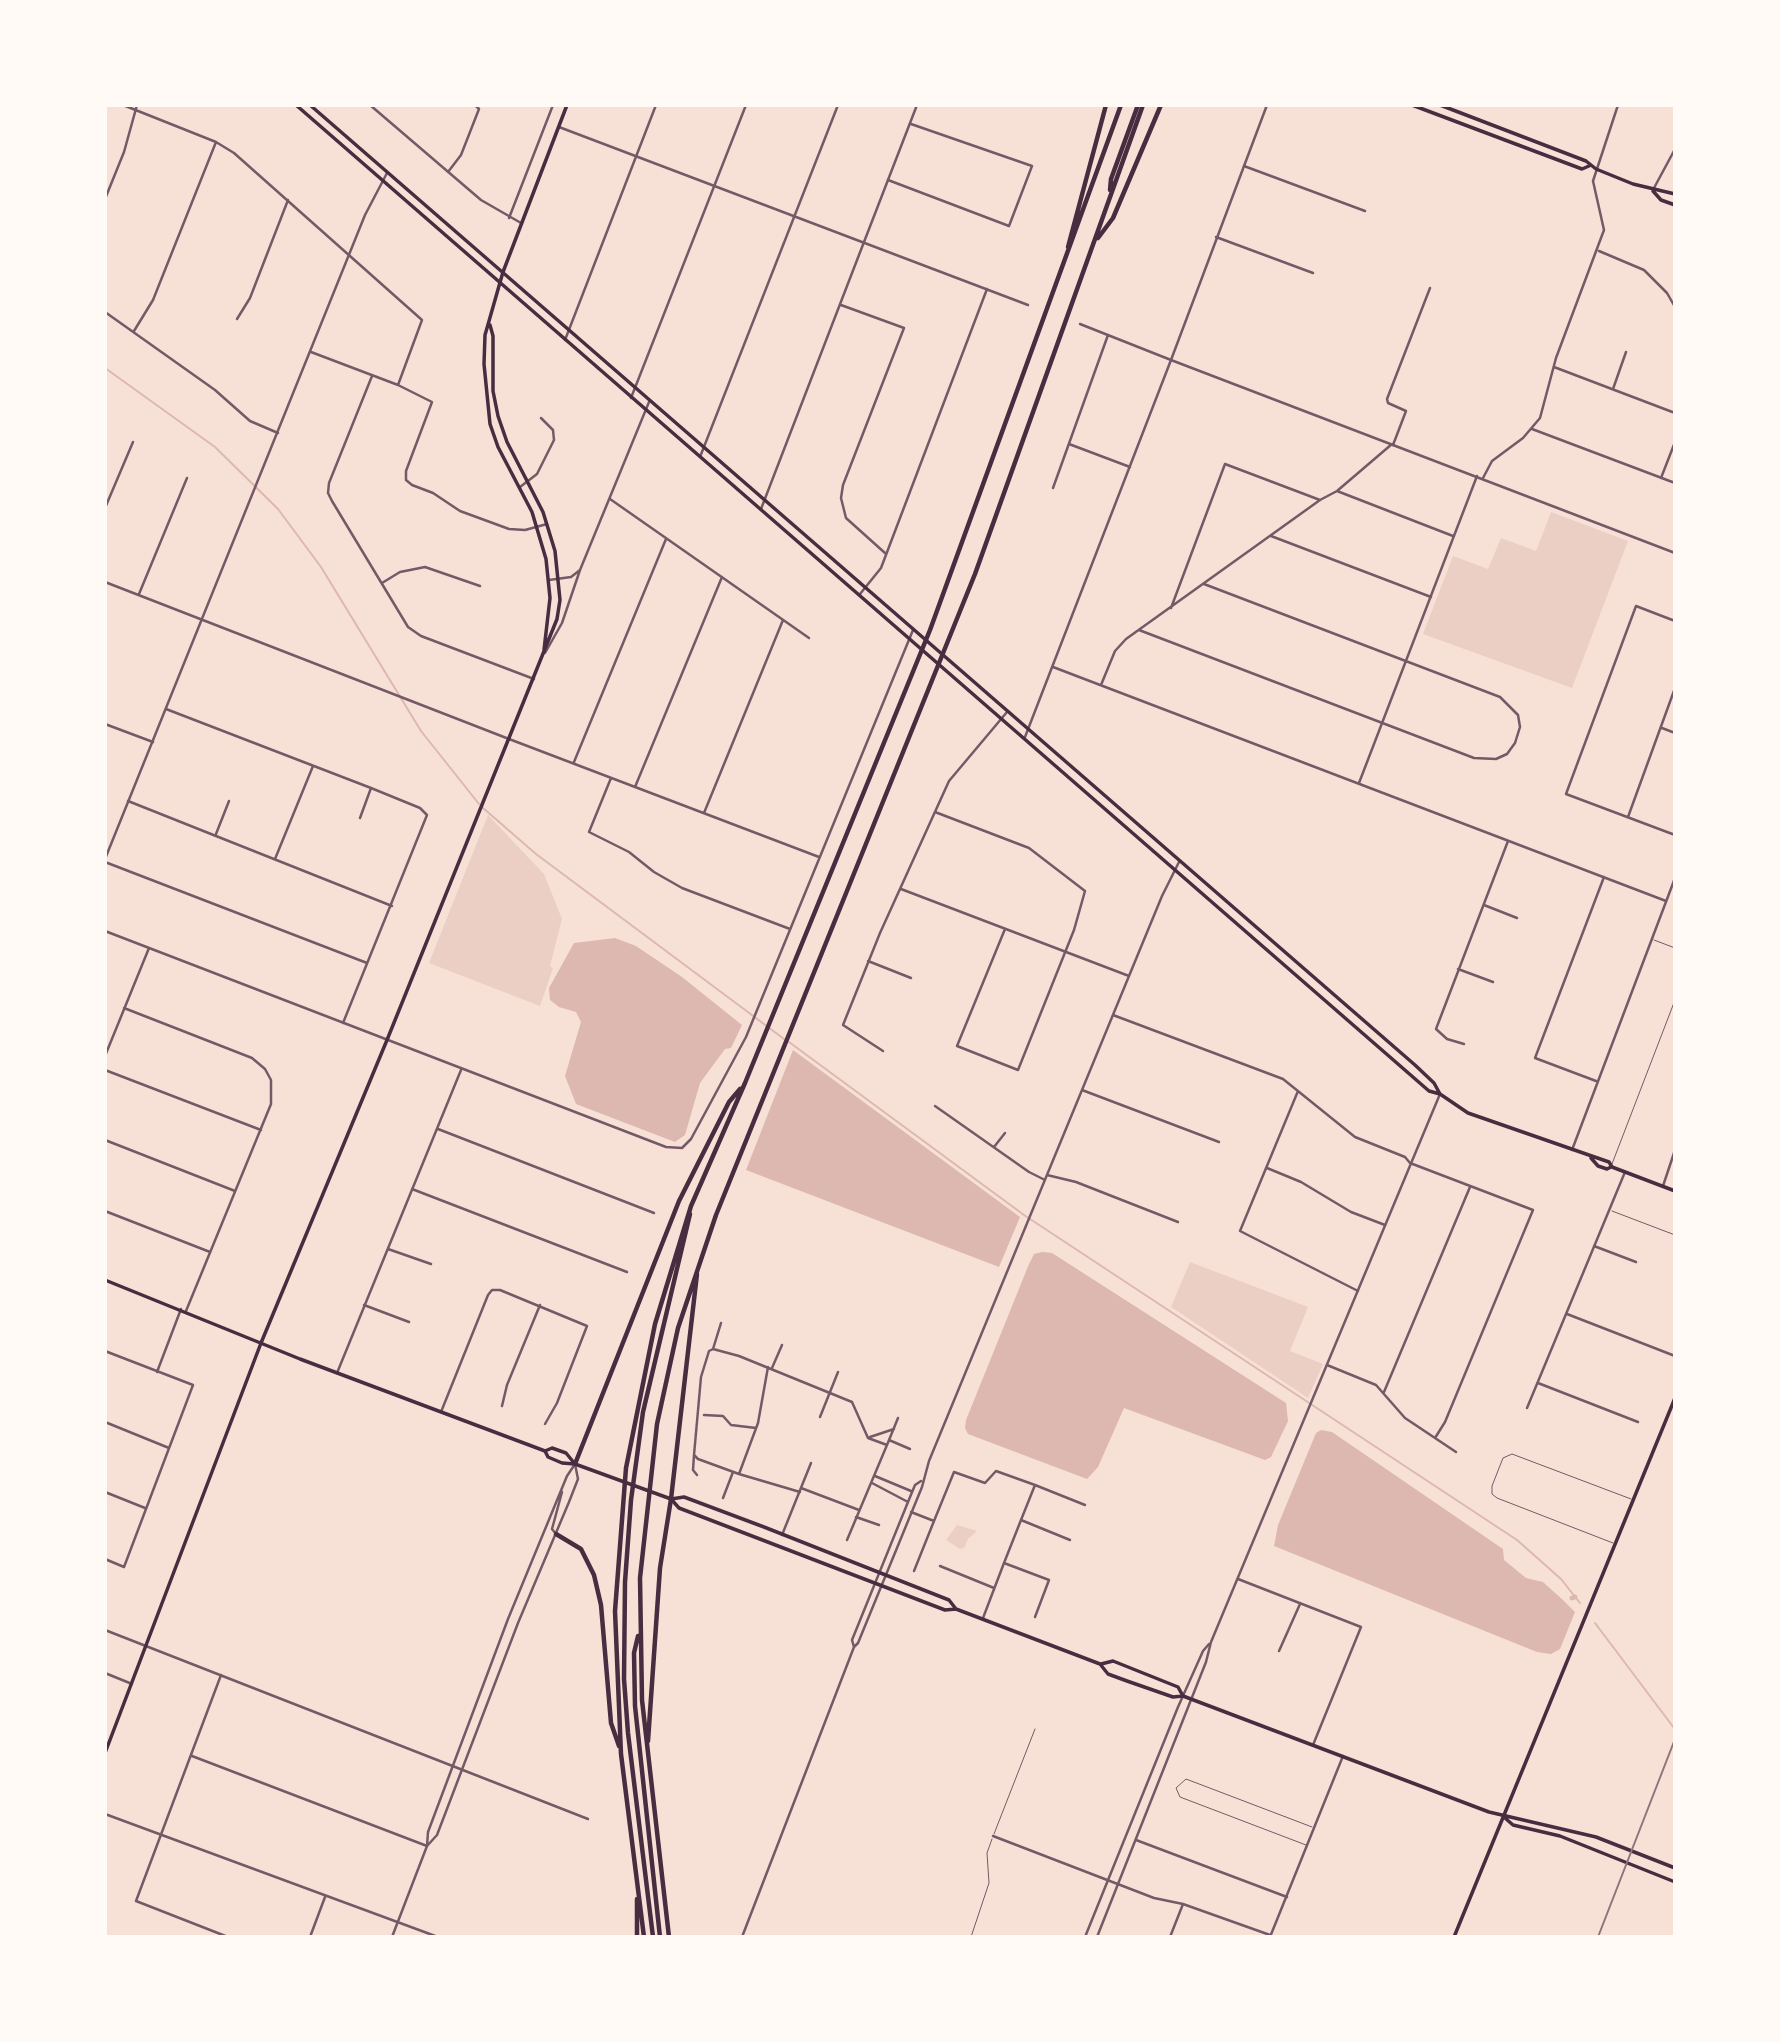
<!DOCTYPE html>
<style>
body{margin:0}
#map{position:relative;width:1780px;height:2042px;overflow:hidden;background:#f7e1d7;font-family:"Libre Baskerville",serif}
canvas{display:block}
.frame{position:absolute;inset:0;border:107px solid #fffaf5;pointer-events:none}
</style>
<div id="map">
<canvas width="1780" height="2042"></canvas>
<div class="frame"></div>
</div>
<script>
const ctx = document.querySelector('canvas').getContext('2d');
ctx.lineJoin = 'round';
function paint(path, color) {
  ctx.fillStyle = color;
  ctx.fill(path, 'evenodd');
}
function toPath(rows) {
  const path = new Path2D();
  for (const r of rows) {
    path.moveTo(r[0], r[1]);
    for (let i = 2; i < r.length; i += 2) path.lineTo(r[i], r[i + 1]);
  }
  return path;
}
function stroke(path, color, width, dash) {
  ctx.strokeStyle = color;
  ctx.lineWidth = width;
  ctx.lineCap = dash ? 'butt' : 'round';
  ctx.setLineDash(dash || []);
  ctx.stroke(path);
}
paint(toPath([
 [1551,512,1628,541,1572,688,1423,634,1453,556,1488,569,1501,538,1536,551],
 [488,815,544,874,562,919,550,966,553,968,540,1006,429,963],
 [1190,1262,1308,1307,1290,1351,1323,1364,1308,1398,1171,1307],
 [957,1525,977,1531,968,1539,964,1548,960,1549,946,1540]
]), '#ebcfc5');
paint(toPath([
 [615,938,636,946,682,977,742,1025,731,1048,725,1049,700,1083,685,1135,675,1142,576,1104,565,1076,581,1022,576,1012,559,1007,550,1000,549,988,574,943],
 [793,1050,1020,1217,999,1267,746,1170],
 [1042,1252,1052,1253,1286,1403,1288,1421,1271,1457,1265,1460,1124,1408,1098,1467,1087,1479,968,1434,965,1428,966,1420,1029,1264,1034,1254],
 [1321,1430,1332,1432,1503,1549,1504,1560,1526,1578,1543,1582,1563,1600,1575,1612,1560,1649,1551,1654,1537,1652,1274,1546,1278,1525,1316,1433]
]), '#dcb8b0');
stroke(toPath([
 [105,368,215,447,278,509,321,567,421,731,479,804],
 [483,808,536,854,784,1039],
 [789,1042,1024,1215,1517,1540,1561,1579,1580,1603],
 [1595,1623,1674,1728]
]), '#dcb8b0', 2);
stroke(toPath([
 [1572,1598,1575,1597]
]), '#dcb8b0', 5);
stroke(toPath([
 [1654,940,1675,948],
 [1612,1164,1675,1000],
 [1612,1211,1675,1235],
 [1613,1543,1497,1498,1492,1494,1492,1486,1503,1458,1512,1454,1631,1499],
 [994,1834,1035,1729],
 [1306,1845,1180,1797,1176,1788,1186,1779,1312,1827],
 [971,1937,989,1883,987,1853,992,1839]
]), '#755966', 1);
stroke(toPath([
 [123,105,216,142,234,153,422,320,398,385],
 [370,105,481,200,521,223],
 [559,127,1028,305],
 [1244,166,1365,211],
 [448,172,461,155,479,109,475,105],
 [888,180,1009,226,1032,166,911,124],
 [1654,188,1675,149],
 [105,199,124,152,137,105],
 [509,218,553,105],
 [1216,237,1313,273],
 [1599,251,1644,270,1667,293,1675,307],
 [841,305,904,328,843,485,841,498,846,518,885,553],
 [105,312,215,390,250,421,278,433],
 [237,319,250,298,288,200],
 [134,331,153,300,216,142],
 [565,340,656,105],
 [311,352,398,385,432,402,406,471,406,480,412,485,433,493,460,511,509,529,525,530,547,524],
 [1554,367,1675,413],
 [372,376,329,483,328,493,332,501,408,627,421,636,534,679],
 [1613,389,1626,352],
 [631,398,746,105],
 [1532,429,1675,483],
 [1069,444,1130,467],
 [1393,445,1406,411,1388,403,1387,399,1430,288],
 [700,457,838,105],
 [1483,478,1492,461,1523,438,1540,418,1556,358,1604,230,1593,181,1618,105],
 [1661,478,1675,442],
 [520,487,537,474,554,440,553,430,541,418],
 [1053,488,1108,335],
 [1337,491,1453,536],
 [610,499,809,638],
 [105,508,133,442],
 [761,509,864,242],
 [1271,536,1431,597],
 [549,580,571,577,580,570,649,402],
 [382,583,400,572,425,567,480,586],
 [139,594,187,478],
 [860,594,881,568,987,289],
 [1171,608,1225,464,1320,500],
 [1675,621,1636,606,1566,794,1675,835],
 [1139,630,1474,758,1496,759,1507,754,1515,743,1520,727,1518,715,1500,697,1204,584],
 [545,653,562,623,580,570],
 [1053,667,1666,901],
 [1101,685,1115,651,1126,639,1320,500,1337,491,1392,444],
 [166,709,371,788,420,808,427,815,343,1023],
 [105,724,153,742],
 [1662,728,1675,733],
 [1025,737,1171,360,1080,324],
 [509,739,819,857],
 [574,762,666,539],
 [611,778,589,832,629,852,654,872,682,888,790,929],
 [1359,783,1477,476],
 [635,787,722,577],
 [128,801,392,906],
 [935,812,1029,848,1085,891,1074,930,1018,1070,957,1046,1005,929],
 [704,813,783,620],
 [1628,817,1675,688],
 [360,818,371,788],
 [216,834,229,801],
 [275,859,313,766],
 [105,862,367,963],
 [901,889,1129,976],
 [1484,905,1517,918],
 [105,931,666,1147,682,1148,691,1139,746,1037,913,630],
 [868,961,911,978],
 [1458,969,1493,982],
 [124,1008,252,1058,265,1069,271,1080,271,1104,186,1311],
 [1113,1015,1283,1079,1355,1137,1405,1157,1410,1163,1533,1210,1445,1422,1435,1438],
 [1464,1044,1447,1039,1436,1029,1508,841],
 [883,1051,843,1025,880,933,949,781,1007,712],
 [105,1056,149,948],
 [105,1070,261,1130],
 [1596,1081,1535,1058,1604,877],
 [1082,1090,1219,1142],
 [1298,1091,1240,1231,1358,1291],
 [935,1106,1029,1172,1045,1180],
 [438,1129,654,1213],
 [105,1140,235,1191],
 [994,1147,1005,1133],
 [1572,1150,1675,878],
 [1267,1168,1301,1182,1351,1212,1385,1225],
 [1047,1175,1076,1182,1178,1222],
 [1663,1186,1675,1150],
 [412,1189,627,1272],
 [105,1211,210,1252],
 [1594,1246,1636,1262],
 [388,1249,431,1264],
 [364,1305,409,1322],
 [1567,1314,1675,1356],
 [713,1349,721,1323],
 [105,1351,193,1385,124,1567,105,1559],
 [1327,1365,1376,1385,1405,1418,1456,1452],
 [772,1368,782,1345],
 [157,1372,181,1309],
 [337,1373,461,1070],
 [1538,1383,1638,1422],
 [1384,1392,1470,1187],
 [502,1406,507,1385,540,1305],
 [1527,1408,1625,1172],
 [441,1412,488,1295,492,1290,500,1290,587,1326,557,1403,545,1424],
 [704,1415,723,1416,731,1425,756,1428],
 [820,1417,838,1372],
 [105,1422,169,1448],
 [870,1437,894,1429],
 [889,1440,910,1449],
 [887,1445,898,1418],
 [694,1455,693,1470,697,1475],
 [739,1474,758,1423,768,1367],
 [875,1476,911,1491],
 [872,1483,908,1502],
 [801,1488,859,1510],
 [105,1492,145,1508],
 [800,1492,739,1474,698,1459,694,1455,701,1377,709,1351,713,1349,739,1356,852,1402,868,1438],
 [723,1498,733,1472],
 [911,1512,934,1521,914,1571],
 [856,1517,879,1525],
 [1021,1520,1035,1485,1085,1505],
 [934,1521,954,1472,985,1483,996,1471,1035,1485],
 [782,1535,811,1463],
 [847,1540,887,1445,868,1438],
 [1004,1563,1021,1520,1070,1540],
 [940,1566,994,1588],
 [1238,1579,1361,1627,1313,1745],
 [983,1618,1004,1563,1049,1580,1035,1617],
 [105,1630,588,1819],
 [854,1647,852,1640,908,1502,915,1485,921,1481],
 [1279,1651,1300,1604],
 [105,1673,132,1684],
 [221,1675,136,1901,228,1937],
 [192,1756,427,1846],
 [105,1814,438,1937],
 [993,1836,1154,1898,1183,1904,1270,1935],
 [1136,1840,1287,1897],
 [310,1937,325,1897],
 [742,1937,854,1647,858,1643,922,1487,929,1461,1162,896,1179,862],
 [1170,1937,1183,1904],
 [1270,1937,1343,1756]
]), '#755966', 2.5);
stroke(toPath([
 [1267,105,1171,360,1675,553],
 [864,242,917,105],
 [105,582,509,739],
 [105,859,365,215,387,173],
 [556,1534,552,1529,562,1492],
 [427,1846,437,1835,518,1623,569,1502,578,1479,575,1464],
 [392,1937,427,1846,428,1832,508,1619,567,1476,575,1464],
 [1085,1937,1178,1707,1203,1651,1209,1644],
 [1097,1937,1206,1662,1211,1642,1440,1094]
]), '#755966', 2.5);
stroke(toPath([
 [544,650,550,598,546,559,532,512,498,447,490,424,484,364,485,335,503,272,567,105],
 [105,1280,300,1359,545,1451,548,1457,562,1463,575,1464],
 [545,1451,552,1448,566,1453,575,1464],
 [105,1753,261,1343,387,1040,557,619,560,600,555,551,543,512,507,442,498,416,493,391,493,336,490,325]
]), '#4a2c40', 3.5);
stroke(toPath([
 [296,105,1429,1091,1440,1094,1468,1113,1609,1162,1612,1167,1675,1191],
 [310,105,1415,1065,1434,1083,1440,1094],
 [1412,105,1582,169,1589,166],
 [1440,105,1586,161,1596,169,1633,184,1675,194],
 [1653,191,1661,200,1675,205],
 [1591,1158,1598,1166,1607,1169,1611,1167],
 [575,1464,671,1499,679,1508,945,1610,956,1609,1100,1664,1108,1674,1127,1681,1173,1697,1183,1696,1489,1812,1596,1837,1675,1868],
 [671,1499,684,1497,764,1527,949,1600,956,1609],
 [1101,1664,1113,1661,1178,1687,1183,1696],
 [1505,1818,1513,1825,1560,1836,1675,1882],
 [1454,1937,1675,1398]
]), '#4a2c40', 3.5);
stroke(toPath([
 [1110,190,1111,179,1138,105],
 [1098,238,1113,218,1161,105],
 [1068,247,1106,105],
 [575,1464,679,1201,729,1102,740,1089],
 [556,1534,581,1549,594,1575,601,1605,611,1723,619,1746],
 [638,1636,634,1653,635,1706,660,1937],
 [648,1741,660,1568,671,1499,697,1274],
 [637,1937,637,1899],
 [644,1937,621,1754,615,1611,626,1468,655,1324,691,1206,745,1083,930,630,1121,105],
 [653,1937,628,1733,624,1679,625,1582,631,1500,643,1412,690,1214],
 [669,1937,642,1700,640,1578,657,1424,678,1328,716,1215,975,574,1143,105]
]), '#4a2c40', 4.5);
stroke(toPath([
 [1598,1937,1675,1739]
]), '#8f747c', 2);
</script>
